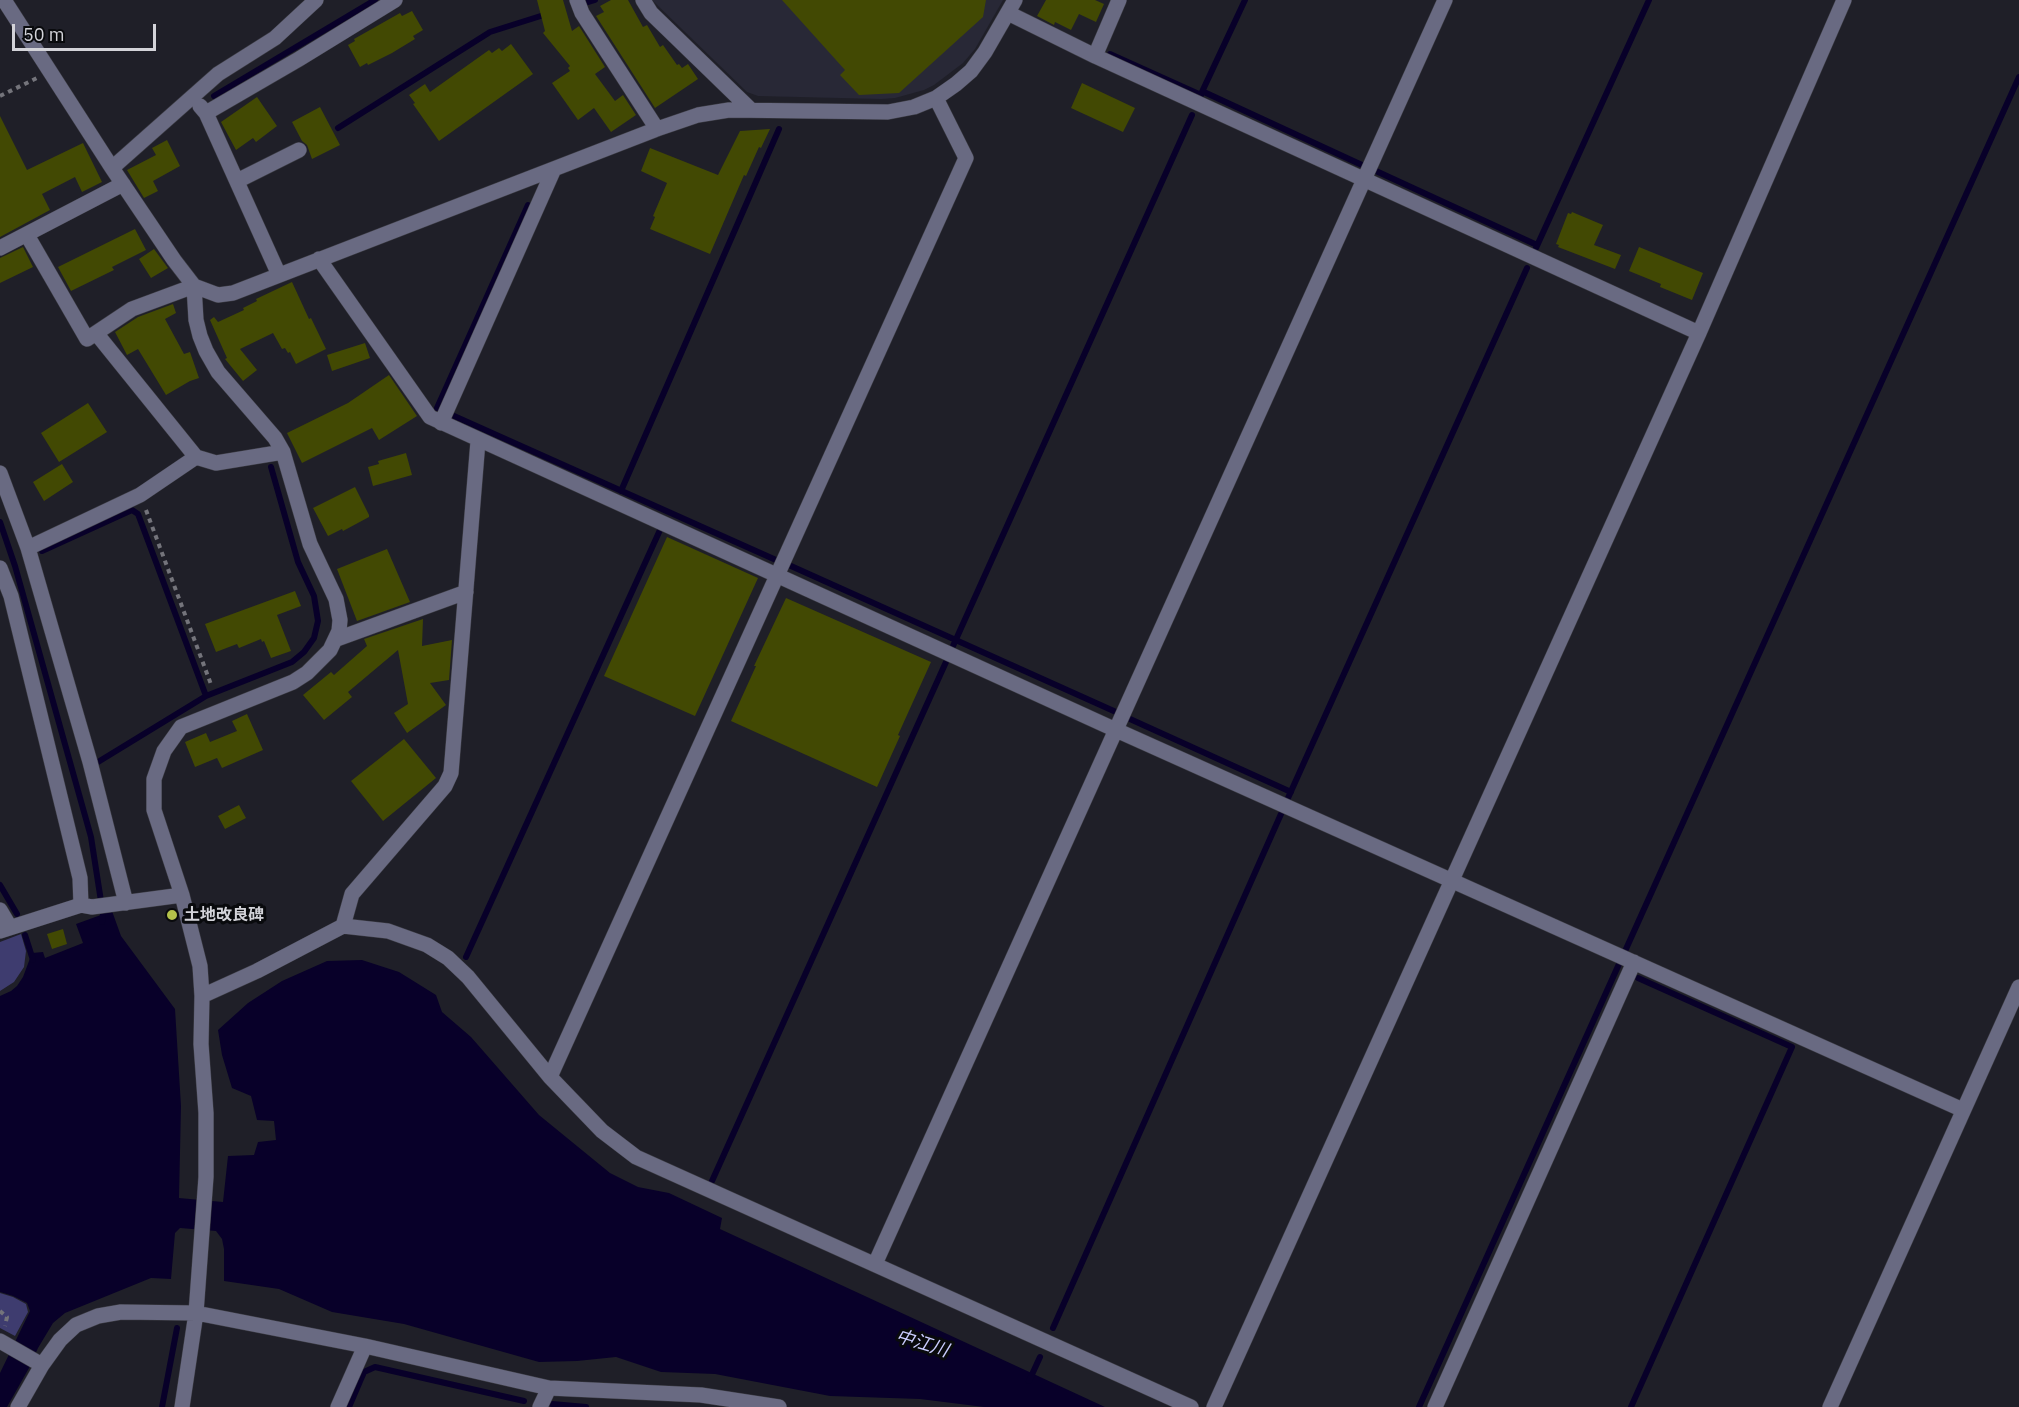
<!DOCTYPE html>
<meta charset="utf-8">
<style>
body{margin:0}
#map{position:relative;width:2019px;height:1407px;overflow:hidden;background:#1f1f28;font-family:"IBM Plex Sans",sans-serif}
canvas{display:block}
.scale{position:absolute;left:12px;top:24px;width:144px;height:27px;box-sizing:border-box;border:3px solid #d3d3d9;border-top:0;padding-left:8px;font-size:18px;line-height:21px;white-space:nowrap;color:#d3d3d9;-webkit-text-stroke:4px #090a0d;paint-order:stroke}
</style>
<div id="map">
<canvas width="2019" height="1407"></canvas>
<div class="scale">50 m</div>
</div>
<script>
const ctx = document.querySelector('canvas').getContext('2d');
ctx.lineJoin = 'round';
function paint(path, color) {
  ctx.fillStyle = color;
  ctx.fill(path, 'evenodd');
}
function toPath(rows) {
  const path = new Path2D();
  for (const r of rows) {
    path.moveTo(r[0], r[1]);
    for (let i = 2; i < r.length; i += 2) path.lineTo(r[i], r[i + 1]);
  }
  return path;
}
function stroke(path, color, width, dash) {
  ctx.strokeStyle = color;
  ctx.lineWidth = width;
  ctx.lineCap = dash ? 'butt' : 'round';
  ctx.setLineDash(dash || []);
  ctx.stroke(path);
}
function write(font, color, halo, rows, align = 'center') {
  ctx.font = font + ' "IBM Plex Sans","Noto Sans JP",sans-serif';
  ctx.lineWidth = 6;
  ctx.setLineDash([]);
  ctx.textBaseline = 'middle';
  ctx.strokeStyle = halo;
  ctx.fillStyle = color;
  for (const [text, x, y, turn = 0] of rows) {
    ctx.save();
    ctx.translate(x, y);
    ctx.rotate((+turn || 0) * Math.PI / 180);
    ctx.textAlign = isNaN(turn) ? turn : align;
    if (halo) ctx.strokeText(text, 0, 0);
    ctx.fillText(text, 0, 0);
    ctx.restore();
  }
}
paint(toPath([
 [652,0,1003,0,975,49,963,63,934,85,924,90,895,98,881,99,758,96,747,92]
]), '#282836');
paint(toPath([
 [21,934,26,951,24,967,14,982,0,991,0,942],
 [0,1293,13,1297,26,1304,28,1312,15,1336,0,1328]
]), '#3e3c6f');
paint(toPath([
 [112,911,121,936,175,1009,181,1106,179,1198,223,1202,228,1156,254,1155,258,1142,276,1140,274,1121,257,1120,251,1096,232,1088,222,1055,218,1030,248,1003,282,981,327,961,362,960,399,972,436,995,442,1012,471,1037,539,1115,610,1173,638,1187,669,1193,722,1218,720,1229,1105,1407,984,1407,920,1399,830,1396,715,1374,661,1372,616,1357,577,1361,539,1362,404,1324,332,1312,279,1289,224,1281,224,1249,222,1239,216,1231,180,1228,175,1233,171,1279,151,1278,65,1313,53,1323,38,1348,29,1368,7,1407,0,1407,0,1373,30,1311,27,1303,13,1296,0,1292,0,996,11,991,17,986,23,977,32,953,43,952,45,958,83,943,76,924]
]), '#080029');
stroke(toPath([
 [585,3,595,0],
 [1110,54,1201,95],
 [1204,92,1362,165],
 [1201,94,1245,0],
 [214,96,375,0],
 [338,128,490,32,547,14],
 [1376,171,1537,245],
 [1536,248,1649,0],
 [437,408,528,205],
 [454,416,776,560],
 [621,491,779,129],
 [0,522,15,566,91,837,103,914,102,922],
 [42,551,132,510,138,514,206,696],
 [791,566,1116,712],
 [953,646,1192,115],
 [1130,719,1291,792],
 [98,762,206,696,292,662,304,652,314,638,318,621,314,596,298,562,271,467],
 [1288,798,1527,268],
 [0,885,17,914],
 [25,935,33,960],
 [1626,949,2019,77],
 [466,957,660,530],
 [712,1181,946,662],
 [1053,1328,1281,814],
 [1029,1381,1040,1357],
 [552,1404,586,1407],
 [162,1407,177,1328],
 [349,1407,364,1372,375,1367,524,1401],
 [1419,1407,1619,964],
 [1631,1407,1792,1047,1638,978]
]), '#080029', 6);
paint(toPath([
 [537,0,563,0,572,31,579,26,605,67,595,74,615,101,623,95,636,115,611,132,594,108,578,120,552,83,570,71,568,68,570,66,543,33,545,31],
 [611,0,628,0,643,27,647,25,660,47,663,45,677,65,679,64,682,68,688,64,698,79,655,108,596,16,604,12,600,6],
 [782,0,986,0,983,17,899,93,859,95,840,75,845,70],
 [1046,0,1095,0,1104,4,1096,22,1079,14,1071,30,1055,22,1054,25,1037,16],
 [412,11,423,30,413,36,415,39,392,53,368,65,367,63,360,67,348,45,355,41,354,39,400,13,402,16],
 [511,44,533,74,439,141,413,104,415,103,409,95,425,84,430,92,489,50,492,53,499,48,502,51],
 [1082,83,1135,108,1123,132,1071,108],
 [257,97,277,126,256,142,253,138,236,150,221,122],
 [320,107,340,145,312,159,307,145,302,141,292,122],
 [0,116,27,170,83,143,102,182,82,192,75,177,42,194,50,210,0,237],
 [770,129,761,148,759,147,746,176,744,175,710,254,650,229,655,217,653,216,667,183,641,171,650,148,718,175,740,131],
 [167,140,180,166,153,181,158,191,144,198,127,170,156,155,152,148],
 [1572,212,1603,225,1594,245,1621,255,1615,269,1558,247,1559,245,1556,244,1568,213,1571,214],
 [135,229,146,250,112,267,114,270,71,291,58,267],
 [23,247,33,267,0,283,0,258],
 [1639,247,1703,273,1692,300,1660,287,1661,284,1629,271],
 [154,249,168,268,151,278,139,259],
 [292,282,309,319,311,318,326,349,296,364,290,352,288,353,285,348,282,349,273,333,240,349,257,370,243,381,225,359,227,358,210,320,214,317,218,322,244,310,243,308,257,301,256,299],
 [173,304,176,313,165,319,184,354,190,352,199,378,190,381,166,395,138,349,127,355,115,332,138,317],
 [365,343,370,358,332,371,327,355],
 [389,375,417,416,379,440,372,428,302,463,287,433,348,403],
 [88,403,107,432,59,462,41,433],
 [406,453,412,475,373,486,368,467,379,464,378,461],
 [62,464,73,482,44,501,33,482],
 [355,487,369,515,369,517,343,531,342,529,328,536,313,508],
 [667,537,758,578,695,716,604,676],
 [387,549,410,602,357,621,337,569],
 [295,591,301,606,277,615,291,651,271,658,264,641,262,642,261,639,239,648,237,644,216,652,205,624],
 [786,598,931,662,898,735,900,736,877,787,731,721,756,666,754,666],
 [423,619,422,646,452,640,449,680,430,683,446,705,407,733,394,713,408,704,398,650,348,692,352,697,324,720,303,695,331,672,334,675,367,646,364,639],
 [247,714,263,750,222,768,217,758,195,767,185,742,206,733,210,742,237,731,232,721],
 [404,739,436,778,383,821,351,781],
 [239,805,246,818,225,829,218,816],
 [63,929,67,944,52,949,47,934]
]), '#424903');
const minor = toPath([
 [4,0,112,168,174,260,194,286,218,295,233,293,657,129,698,115,729,110,888,112,914,107,936,98,956,84,971,71,985,52,1015,0],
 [577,0,582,13,657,129],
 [643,0,651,13,751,110],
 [1008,13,1095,56,1699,333],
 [1095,56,1119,0],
 [200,106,206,113,279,275],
 [206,113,299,59,395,0],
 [112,168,218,74,275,38,316,0],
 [237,181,299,150],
 [27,235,87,339,132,309,194,286],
 [0,248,123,184],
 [319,259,430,417,1116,730,1963,1110],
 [441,423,554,169],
 [196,457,216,463,283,452],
 [0,473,28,548,90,762,126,903],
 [28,548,140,495,196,457,96,333],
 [0,568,11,596,80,878,81,905],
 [337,639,466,592],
 [0,910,10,927],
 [343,926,352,894,445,786,451,773,478,441],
 [0,931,81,905,92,907,182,895],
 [202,996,257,971,343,926,388,931,427,945,448,958,468,977,550,1077,602,1131,636,1157,1191,1407],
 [550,1077,966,158,936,98],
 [875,1264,1445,0],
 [0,1341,42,1365],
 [18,1407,42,1365,60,1340,76,1325,98,1316,121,1312,196,1313,365,1346,549,1388,701,1395,779,1407],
 [182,1407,196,1313,206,1177,206,1113,201,1044,202,996,200,966,182,895,154,810,154,779,164,751,181,727,293,682,307,673,330,650,339,631,340,620,336,599,310,544,283,452,275,438,218,372,206,351,200,336,196,320,194,286],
 [338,1407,365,1346],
 [540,1407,549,1388],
 [1214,1407,1699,333,1844,0],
 [1435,1407,1634,962],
 [1830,1407,2019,987]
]);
stroke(minor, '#3c3c44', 16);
stroke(toPath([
 [0,96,37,78],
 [146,510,212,687],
 [0,1311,7,1317,5,1326]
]), '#74747b', 4, [4.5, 4.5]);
stroke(minor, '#696a82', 15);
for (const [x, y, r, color] of [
 [172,915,6,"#b4c24a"]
]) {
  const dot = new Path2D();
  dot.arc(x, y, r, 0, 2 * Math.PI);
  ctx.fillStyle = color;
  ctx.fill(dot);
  stroke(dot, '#090a0d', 2);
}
write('bold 16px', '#d3d3d9', '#090a0d', [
 ["土地改良碑",184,915]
], 'left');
write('italic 18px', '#caccfe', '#090a0d', [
 ["中江川",922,1344,17]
]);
</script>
